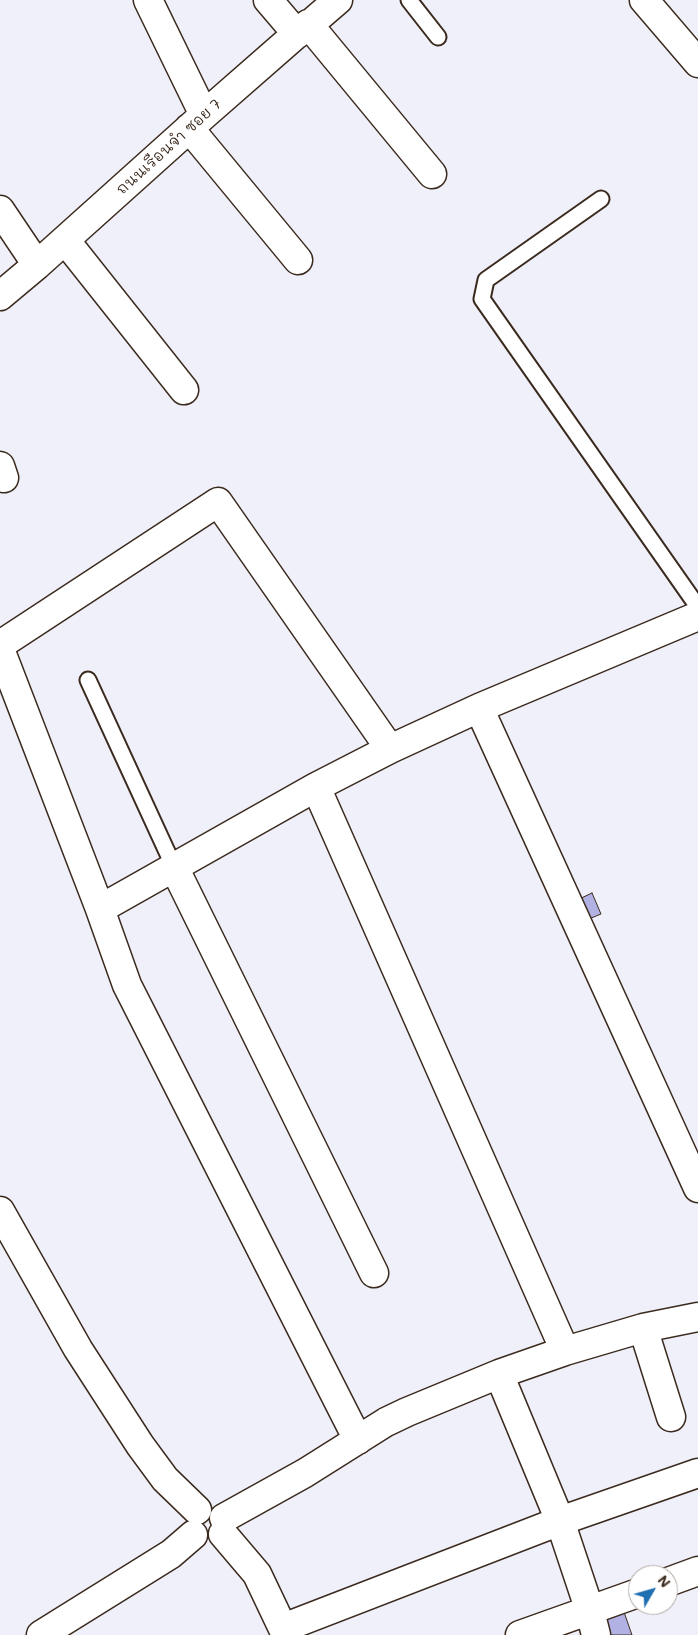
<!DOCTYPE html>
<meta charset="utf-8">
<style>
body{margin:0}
#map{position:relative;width:698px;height:1635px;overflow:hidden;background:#eff0f9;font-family:Mali,sans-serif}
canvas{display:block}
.north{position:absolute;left:628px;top:1565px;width:50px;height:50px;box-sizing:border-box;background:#fff;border:1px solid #b1aaa5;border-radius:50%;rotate:52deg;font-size:14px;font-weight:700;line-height:20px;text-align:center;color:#3b2a1e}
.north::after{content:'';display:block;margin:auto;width:18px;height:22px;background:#1f6fb2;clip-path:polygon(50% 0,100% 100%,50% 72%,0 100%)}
</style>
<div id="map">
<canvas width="698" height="1635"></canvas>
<div class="north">N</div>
</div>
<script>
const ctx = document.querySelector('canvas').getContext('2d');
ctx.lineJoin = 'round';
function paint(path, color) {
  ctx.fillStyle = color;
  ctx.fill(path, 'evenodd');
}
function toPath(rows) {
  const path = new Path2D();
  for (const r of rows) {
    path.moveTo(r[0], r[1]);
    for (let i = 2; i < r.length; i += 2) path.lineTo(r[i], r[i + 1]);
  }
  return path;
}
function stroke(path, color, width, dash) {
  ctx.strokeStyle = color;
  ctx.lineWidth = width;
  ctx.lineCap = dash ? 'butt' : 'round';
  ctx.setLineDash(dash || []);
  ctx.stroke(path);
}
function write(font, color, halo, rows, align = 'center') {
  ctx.font = font + ' Mali,"Playpen Sans Thai",sans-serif';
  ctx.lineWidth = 4;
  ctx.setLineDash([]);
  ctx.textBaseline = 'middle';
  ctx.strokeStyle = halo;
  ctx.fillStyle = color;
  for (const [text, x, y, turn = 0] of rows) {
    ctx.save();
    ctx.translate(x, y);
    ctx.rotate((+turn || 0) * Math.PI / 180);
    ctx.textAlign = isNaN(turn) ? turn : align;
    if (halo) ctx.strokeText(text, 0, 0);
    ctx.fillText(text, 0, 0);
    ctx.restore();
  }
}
const building = toPath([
 [592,893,601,914,584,921,575,901,592,893],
 [624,1612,632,1635,602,1635,598,1622,624,1612]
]);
paint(building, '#b1b2e3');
stroke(building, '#3b2a1e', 1);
const service = toPath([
 [409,0,438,37],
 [601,199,486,280,482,299,698,607],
 [88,680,174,867]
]);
const minor = toPath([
 [148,0,204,115],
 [268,0,297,34],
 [644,0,698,63],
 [309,25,432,174],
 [189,128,298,260],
 [0,210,37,265],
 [65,240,184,390],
 [0,296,37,265,204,115,308,24,309,25,338,0],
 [0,466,4,478],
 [0,645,218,502,390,749],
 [0,649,100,909,127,985,358,1440],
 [479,708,698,1188],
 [316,787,565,1351],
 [174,867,374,1273],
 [100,909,316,787,390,749,479,708,698,616],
 [0,1211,78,1349,140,1445,165,1479,197,1510],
 [643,1328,671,1417],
 [499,1374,560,1521,590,1611,596,1635],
 [224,1518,305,1473,386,1422,407,1412,499,1374,565,1351,643,1328,698,1317],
 [223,1534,257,1574,286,1635],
 [668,1582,698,1571],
 [283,1628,560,1521,698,1473],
 [41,1635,171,1554,193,1535],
 [520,1635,638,1593]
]);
stroke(service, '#3b2a1e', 19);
stroke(minor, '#3b2a1e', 31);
stroke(service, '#fff', 15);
stroke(minor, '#fff', 28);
write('15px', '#3b2a1e', '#fff', [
 ["ถนนเรือนจำ ซอย 7",169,147,-42]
]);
</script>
